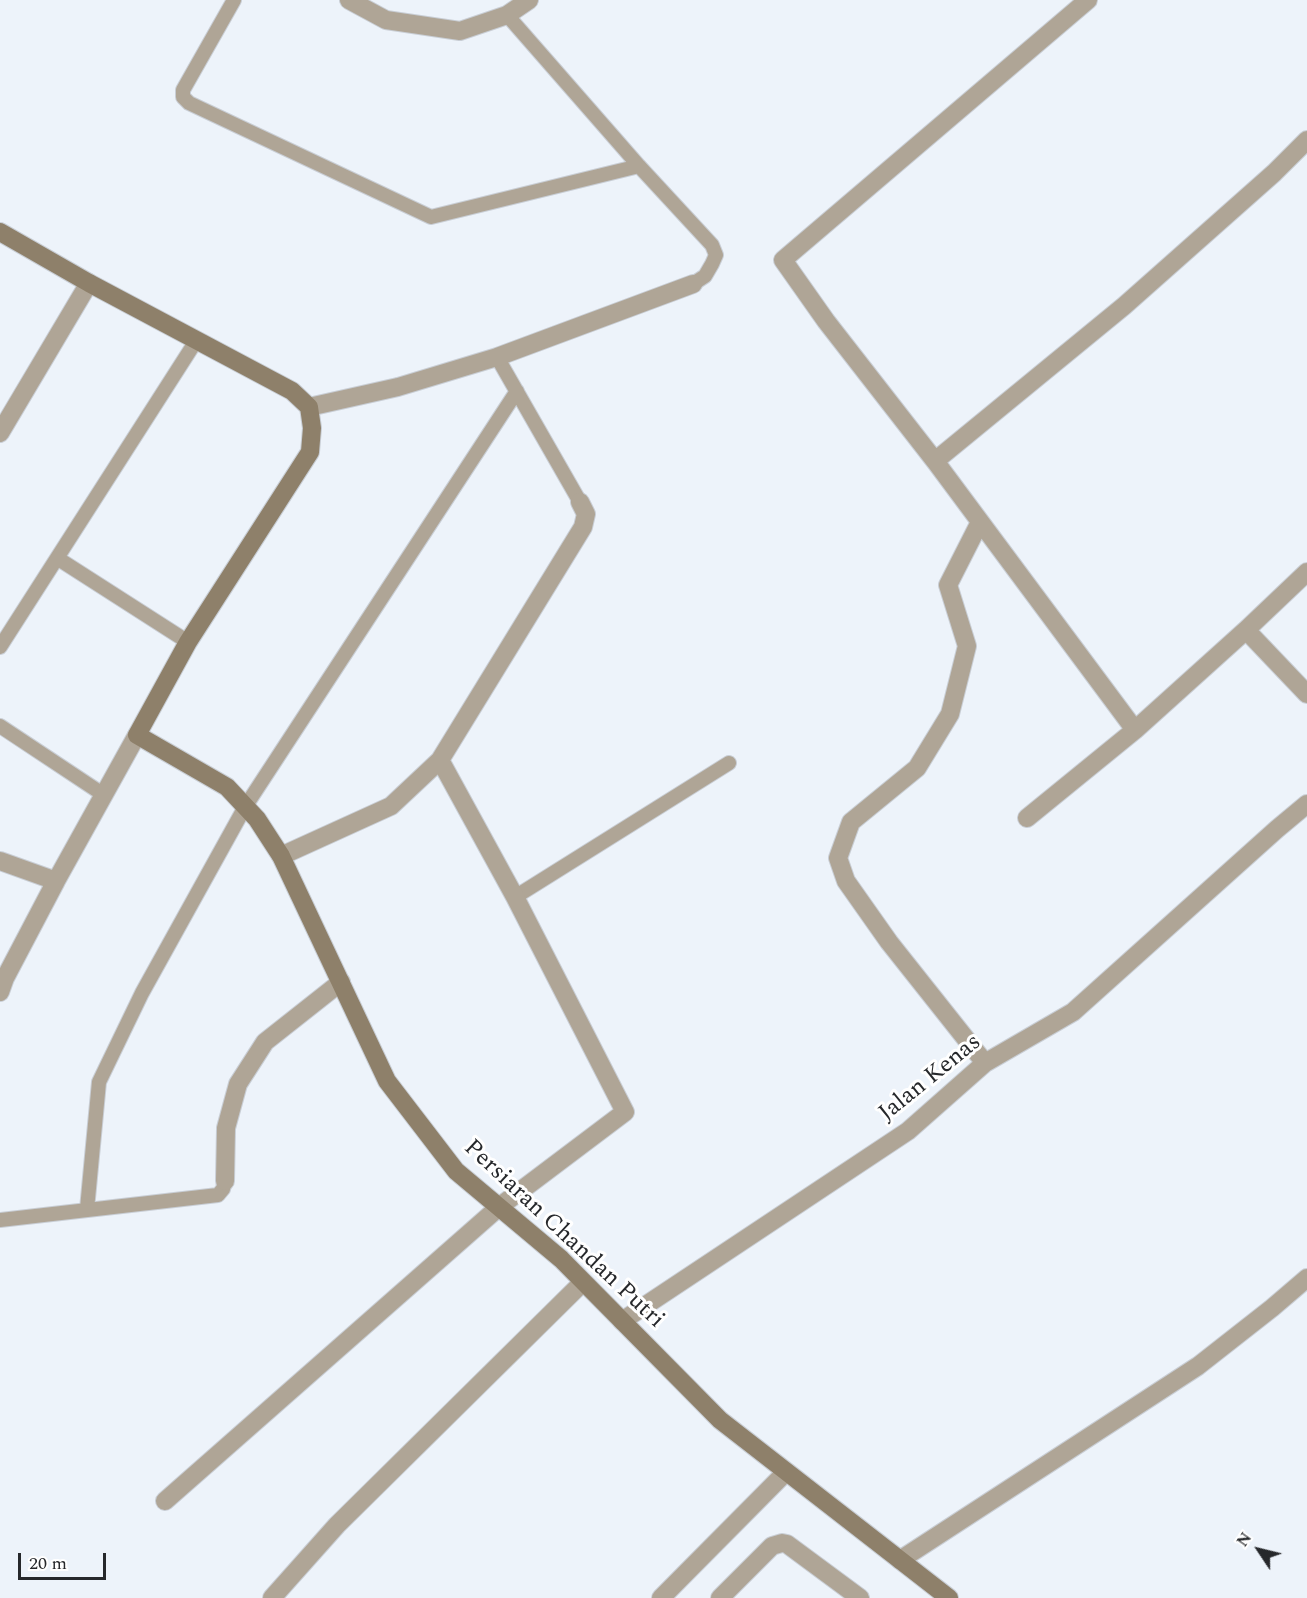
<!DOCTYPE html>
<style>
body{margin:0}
#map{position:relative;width:1307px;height:1598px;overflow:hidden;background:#edf3fa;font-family:Spectral,serif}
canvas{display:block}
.north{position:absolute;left:1229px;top:1520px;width:60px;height:60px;-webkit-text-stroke:4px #fff;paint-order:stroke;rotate:305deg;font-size:16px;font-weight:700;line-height:24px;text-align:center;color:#26282b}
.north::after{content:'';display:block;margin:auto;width:21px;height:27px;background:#26282b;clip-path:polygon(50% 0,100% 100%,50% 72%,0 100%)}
.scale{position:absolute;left:18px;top:1553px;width:88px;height:27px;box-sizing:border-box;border:3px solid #26282b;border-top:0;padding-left:8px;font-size:18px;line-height:21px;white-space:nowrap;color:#26282b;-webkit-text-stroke:4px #fff;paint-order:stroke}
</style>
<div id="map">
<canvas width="1307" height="1598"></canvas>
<div class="north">N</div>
<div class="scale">20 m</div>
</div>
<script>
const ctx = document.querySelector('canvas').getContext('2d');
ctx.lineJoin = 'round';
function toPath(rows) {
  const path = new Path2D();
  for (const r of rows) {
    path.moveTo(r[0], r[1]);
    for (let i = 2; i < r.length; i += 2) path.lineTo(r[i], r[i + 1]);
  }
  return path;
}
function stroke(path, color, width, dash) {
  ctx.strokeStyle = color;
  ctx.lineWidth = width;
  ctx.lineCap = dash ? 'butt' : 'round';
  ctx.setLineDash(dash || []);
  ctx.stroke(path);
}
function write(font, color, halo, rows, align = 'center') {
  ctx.font = font + ' Spectral,serif';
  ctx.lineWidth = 6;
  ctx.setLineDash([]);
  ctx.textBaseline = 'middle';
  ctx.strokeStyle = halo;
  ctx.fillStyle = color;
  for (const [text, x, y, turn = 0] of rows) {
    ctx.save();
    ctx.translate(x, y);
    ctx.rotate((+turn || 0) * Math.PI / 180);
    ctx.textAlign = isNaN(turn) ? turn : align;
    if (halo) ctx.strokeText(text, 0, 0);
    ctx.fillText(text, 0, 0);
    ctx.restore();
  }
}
const lane = toPath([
 [234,0,183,90,183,97,189,103,431,217,639,166],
 [507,15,639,166,712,245,716,255,712,264,705,276,693,284],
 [497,357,580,502],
 [57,558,188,642],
 [0,647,196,341],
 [0,726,104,795],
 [515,897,729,763],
 [87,1209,99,1082,142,993,245,807,517,391],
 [0,1220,218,1195,223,1189,225,1181]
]);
const street = toPath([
 [349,0,386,20,460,31,507,15,529,0],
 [1088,0,783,260,826,321,935,461,1135,730],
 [309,407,398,387,497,357,693,284],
 [0,433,89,283],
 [935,461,1124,306,1274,173,1307,140],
 [980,522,948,585,967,646,950,714,917,768,851,822,838,858,846,881,889,942,985,1063],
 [1246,630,1307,694],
 [1027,818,1135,730,1246,630,1307,572],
 [281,856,391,806,440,760,583,527,586,514,580,502],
 [0,861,56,881],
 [0,992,5,978,56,881,137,735],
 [225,1181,226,1128,238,1084,265,1042,341,982],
 [622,1321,908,1131,985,1063,1073,1012,1277,829,1307,804],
 [165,1501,499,1207,625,1112,515,897,440,760],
 [900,1560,1198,1366,1272,1308,1307,1278],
 [272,1598,337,1525,583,1282],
 [661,1598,786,1472],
 [720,1598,772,1546,782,1543,787,1544,860,1598]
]);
const secondary = toPath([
 [0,232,89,283,292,391,309,407,312,428,310,452,188,642,137,735,227,787,257,819,281,856,387,1081,456,1171,561,1259,720,1420,949,1598]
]);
stroke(lane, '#c9ced5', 16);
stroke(street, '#c9ced5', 20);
stroke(secondary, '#c9ced5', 20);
stroke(lane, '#afa596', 14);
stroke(street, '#afa596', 18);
stroke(secondary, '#8e806a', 18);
write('24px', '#26282b', '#fff', [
 ["Jalan Kenas",931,1079,-39],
 ["Persiaran Chandan Putri",563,1235,43]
]);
</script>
